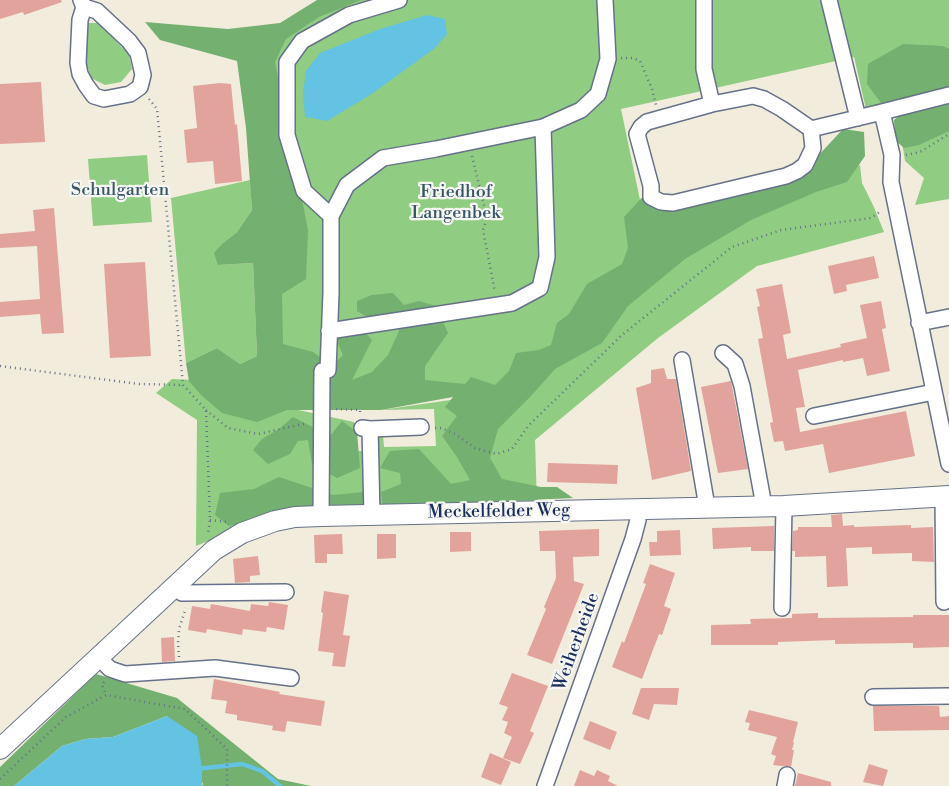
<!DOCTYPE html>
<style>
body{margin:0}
canvas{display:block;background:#f1ecdb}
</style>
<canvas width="949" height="786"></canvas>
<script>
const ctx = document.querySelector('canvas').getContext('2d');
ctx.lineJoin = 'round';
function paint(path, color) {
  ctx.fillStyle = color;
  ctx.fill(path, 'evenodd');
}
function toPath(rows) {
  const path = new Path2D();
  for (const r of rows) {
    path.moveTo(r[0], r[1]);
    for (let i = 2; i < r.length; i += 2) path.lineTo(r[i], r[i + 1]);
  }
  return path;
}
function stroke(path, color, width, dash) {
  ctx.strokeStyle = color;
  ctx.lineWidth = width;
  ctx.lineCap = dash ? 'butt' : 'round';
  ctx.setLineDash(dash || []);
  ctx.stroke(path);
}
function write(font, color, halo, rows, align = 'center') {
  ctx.font = font + ' "Libre Bodoni",serif';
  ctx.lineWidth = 4.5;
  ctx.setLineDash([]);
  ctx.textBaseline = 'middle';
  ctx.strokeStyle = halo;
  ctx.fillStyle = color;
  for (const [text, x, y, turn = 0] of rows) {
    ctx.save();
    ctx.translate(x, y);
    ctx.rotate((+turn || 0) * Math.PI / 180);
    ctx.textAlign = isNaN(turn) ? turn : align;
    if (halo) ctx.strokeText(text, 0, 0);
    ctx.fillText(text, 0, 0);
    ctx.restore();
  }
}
paint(toPath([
 [324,0,949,0,949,199,915,205,924,178,905,161,896,102,866,109,854,57,621,109,655,272,729,219,860,165,862,183,873,205,884,232,757,266,658,338,535,440,537,504,380,508,378,436,383,435,384,447,436,446,434,409,381,410,513,391,275,405,354,422,354,451,365,451,363,508,232,531,196,546,197,420,156,393,172,379,195,380,272,405,261,46],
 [86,23,98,23,129,54,132,69,121,82,105,85,91,78,86,62],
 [147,155,152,222,93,226,88,159],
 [250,180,252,210,237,232,223,243,219,265,253,263,257,356,240,364,217,348,186,363,171,198]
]), '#90cc81');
paint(toPath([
 [317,0,361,0,319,17,286,39,275,62,308,230,306,279,282,294,283,344,313,352,332,366,343,355,333,333,353,320,372,340,352,380,372,372,388,355,399,331,394,319,367,317,357,311,357,301,372,295,393,293,404,305,419,301,436,306,448,333,425,366,425,380,465,384,471,377,495,385,509,371,516,353,539,350,551,345,557,323,569,314,587,284,622,264,628,248,624,217,648,191,683,199,743,191,816,158,843,129,864,132,865,156,847,182,816,192,751,220,685,259,628,306,602,343,555,369,531,396,498,429,490,458,502,479,541,487,557,487,573,498,383,507,381,492,401,484,400,473,380,468,390,451,419,449,451,484,470,480,457,457,442,436,457,416,445,407,453,397,381,410,287,410,257,422,222,413,201,395,189,381,186,363,217,348,240,364,257,356,253,263,218,265,214,253,223,243,237,232,252,210,246,128,237,61,160,40,145,22,228,29,280,23],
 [903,44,943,46,949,49,949,131,919,145,904,148,895,140,894,120,905,110,884,107,867,84,868,64],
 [293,417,330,436,342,421,357,432,360,468,337,478,312,464,308,440,298,441,290,454,268,464,253,450,262,439,279,429],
 [279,477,333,495,364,492,369,509,258,518,229,526,215,515,220,493,254,489],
 [96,674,177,698,278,779,311,786,202,786,203,784,167,716,113,737,85,739,62,746,14,786,0,786,0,767]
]), '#74b06f');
paint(toPath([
 [427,15,445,19,447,34,435,48,373,93,327,121,305,117,303,93,306,71,320,53,380,29],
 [167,716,197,736,202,768,202,786,14,786,62,746,85,739,113,737]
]), '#64c2e2');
stroke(toPath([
 [196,769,242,764,262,771,280,786]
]), '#64c2e2', 4.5);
paint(toPath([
 [0,0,61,0,62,2,24,15,23,12,0,19],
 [41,82,45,142,0,144,0,84],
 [220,83,231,84,235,125,237,124,242,181,215,184,213,161,187,163,184,130,197,128,193,86],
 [54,208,64,333,42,334,40,314,0,317,0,302,40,299,37,246,0,248,0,234,35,231,33,210],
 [874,256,879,278,846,285,847,291,834,294,828,266],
 [145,262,151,356,110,358,104,264],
 [782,284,791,333,783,335,787,359,841,347,840,344,867,338,860,305,881,301,886,328,882,329,890,371,867,376,863,358,843,362,843,360,798,370,805,407,796,408,800,432,906,411,915,456,829,473,823,444,785,451,783,441,774,442,770,423,773,422,758,339,763,338,757,307,760,306,756,289],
 [664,368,667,379,676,379,691,471,652,480,636,388,651,383,651,370],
 [731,381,748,469,718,473,701,387],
 [548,463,618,465,617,484,547,482],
 [842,514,843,526,854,525,854,527,911,525,911,528,933,527,934,562,912,561,912,553,872,554,872,547,846,548,848,586,827,587,826,556,795,557,795,551,792,551,793,531,798,530,798,527,832,527,831,515],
 [774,526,774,551,751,551,751,547,713,549,712,528],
 [599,529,599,556,573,557,574,581,584,584,552,664,527,655,546,609,544,607,556,578,555,551,540,551,539,531],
 [680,530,681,555,650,556,649,542,657,542,657,531],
 [450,532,471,532,471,551,450,552],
 [342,534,343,554,327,554,327,563,315,563,314,535],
 [377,534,396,534,396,558,377,559],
 [258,556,260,575,250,576,250,582,235,583,233,559],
 [650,564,675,573,664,606,671,609,662,635,659,634,642,679,612,667,622,641,624,643,646,584,643,583],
 [324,591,349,595,343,635,350,636,345,667,332,666,334,653,318,651,323,613,321,612],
 [269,602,288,605,284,630,267,627,266,632,243,629,242,635,207,629,206,633,188,630,192,606,210,609,211,604,250,611,251,604,268,606],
 [818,613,818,618,913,617,913,615,949,615,949,647,913,648,913,643,835,644,835,640,778,642,778,645,711,645,711,625,751,624,750,619,792,618,792,614],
 [174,637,175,661,162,662,161,638],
 [512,673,548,686,530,731,534,733,520,764,503,758,512,737,504,733,508,722,502,720,508,707,499,704],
 [214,679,280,692,279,694,325,701,321,726,287,721,285,732,272,730,273,726,237,720,237,715,225,713,227,701,211,699],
 [641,688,679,688,677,705,654,704,649,720,632,714],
 [873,706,939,706,940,717,949,716,949,730,874,731],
 [749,710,798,722,793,742,794,743,792,750,794,750,791,767,773,765,776,756,771,754,777,737,748,730,750,723,745,722],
 [590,721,617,732,610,750,583,739],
 [490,753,511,762,501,785,481,777],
 [869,764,888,770,883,786,863,782],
 [580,770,594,776,597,770,610,776,608,781,618,786,574,786],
 [798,773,831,782,831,786,795,786]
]), '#e2a39c');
const minor = toPath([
 [81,0,84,7,80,20,78,63,80,74,86,85,94,96,104,99,130,94,140,87,143,75,138,53,129,41,97,11,84,7],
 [704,0,704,69,712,104],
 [829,0,858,118],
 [882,112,949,95],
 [811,129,813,148,805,165,797,171,786,176,673,203,661,202,651,197,651,186,637,134,641,127,647,122,712,104,753,96,764,99,782,109,811,129,882,112,892,155,891,182,949,464],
 [331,216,304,191,287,135,287,62,302,41,349,15,399,0],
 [919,323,949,317],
 [329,331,512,303,540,288,547,257,543,127],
 [723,353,735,364,742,386,764,506],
 [682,360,707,507],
 [814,416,934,392],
 [362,428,370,429,421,427],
 [370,429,372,515],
 [943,496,944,602],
 [321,516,322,371,328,370,331,293,331,216,347,185,383,158,436,149,543,127,581,110,598,94,608,59,605,0],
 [173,587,182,593,286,592],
 [782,608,784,506],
 [98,657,110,669,125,674,215,668,291,678],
 [873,697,949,696],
 [545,786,633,539,638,520,638,509],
 [785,786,787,775]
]);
const major = toPath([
 [0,749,214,550,242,533,275,521,295,517,321,516,784,506,949,496]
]);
stroke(minor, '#66718a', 18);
stroke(major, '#66718a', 22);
stroke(toPath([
 [621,58,633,58,640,61,652,89,656,105],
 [149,99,157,109,183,385,206,410,210,520,208,533],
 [906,155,920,152,949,134],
 [472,156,487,218,483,230,495,292],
 [0,366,139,384,182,385],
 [336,409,360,410,360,414],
 [206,410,228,428,258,434,307,423],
 [435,428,441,428,455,434,475,448,496,454,512,449,529,425,622,335,732,247,781,230,871,218,881,211],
 [210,520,228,522],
 [179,657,178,643,179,629,186,608],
 [104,682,102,685,106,695],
 [0,779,66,717,106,695,185,709,227,749,227,786]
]), '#66718a', 2.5, [1, 4]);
stroke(minor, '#fff', 15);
stroke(major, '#fff', 20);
write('18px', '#385667', '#f6f6f2', [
 ["Schulgarten",120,191],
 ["Friedhof",456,193],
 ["Langenbek",456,214]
]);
write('18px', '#1b2f5e', '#f6f6f2', [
 ["Meckelfelder Weg",499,512,-1],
 ["Weiherheide",577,642,-70]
]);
</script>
